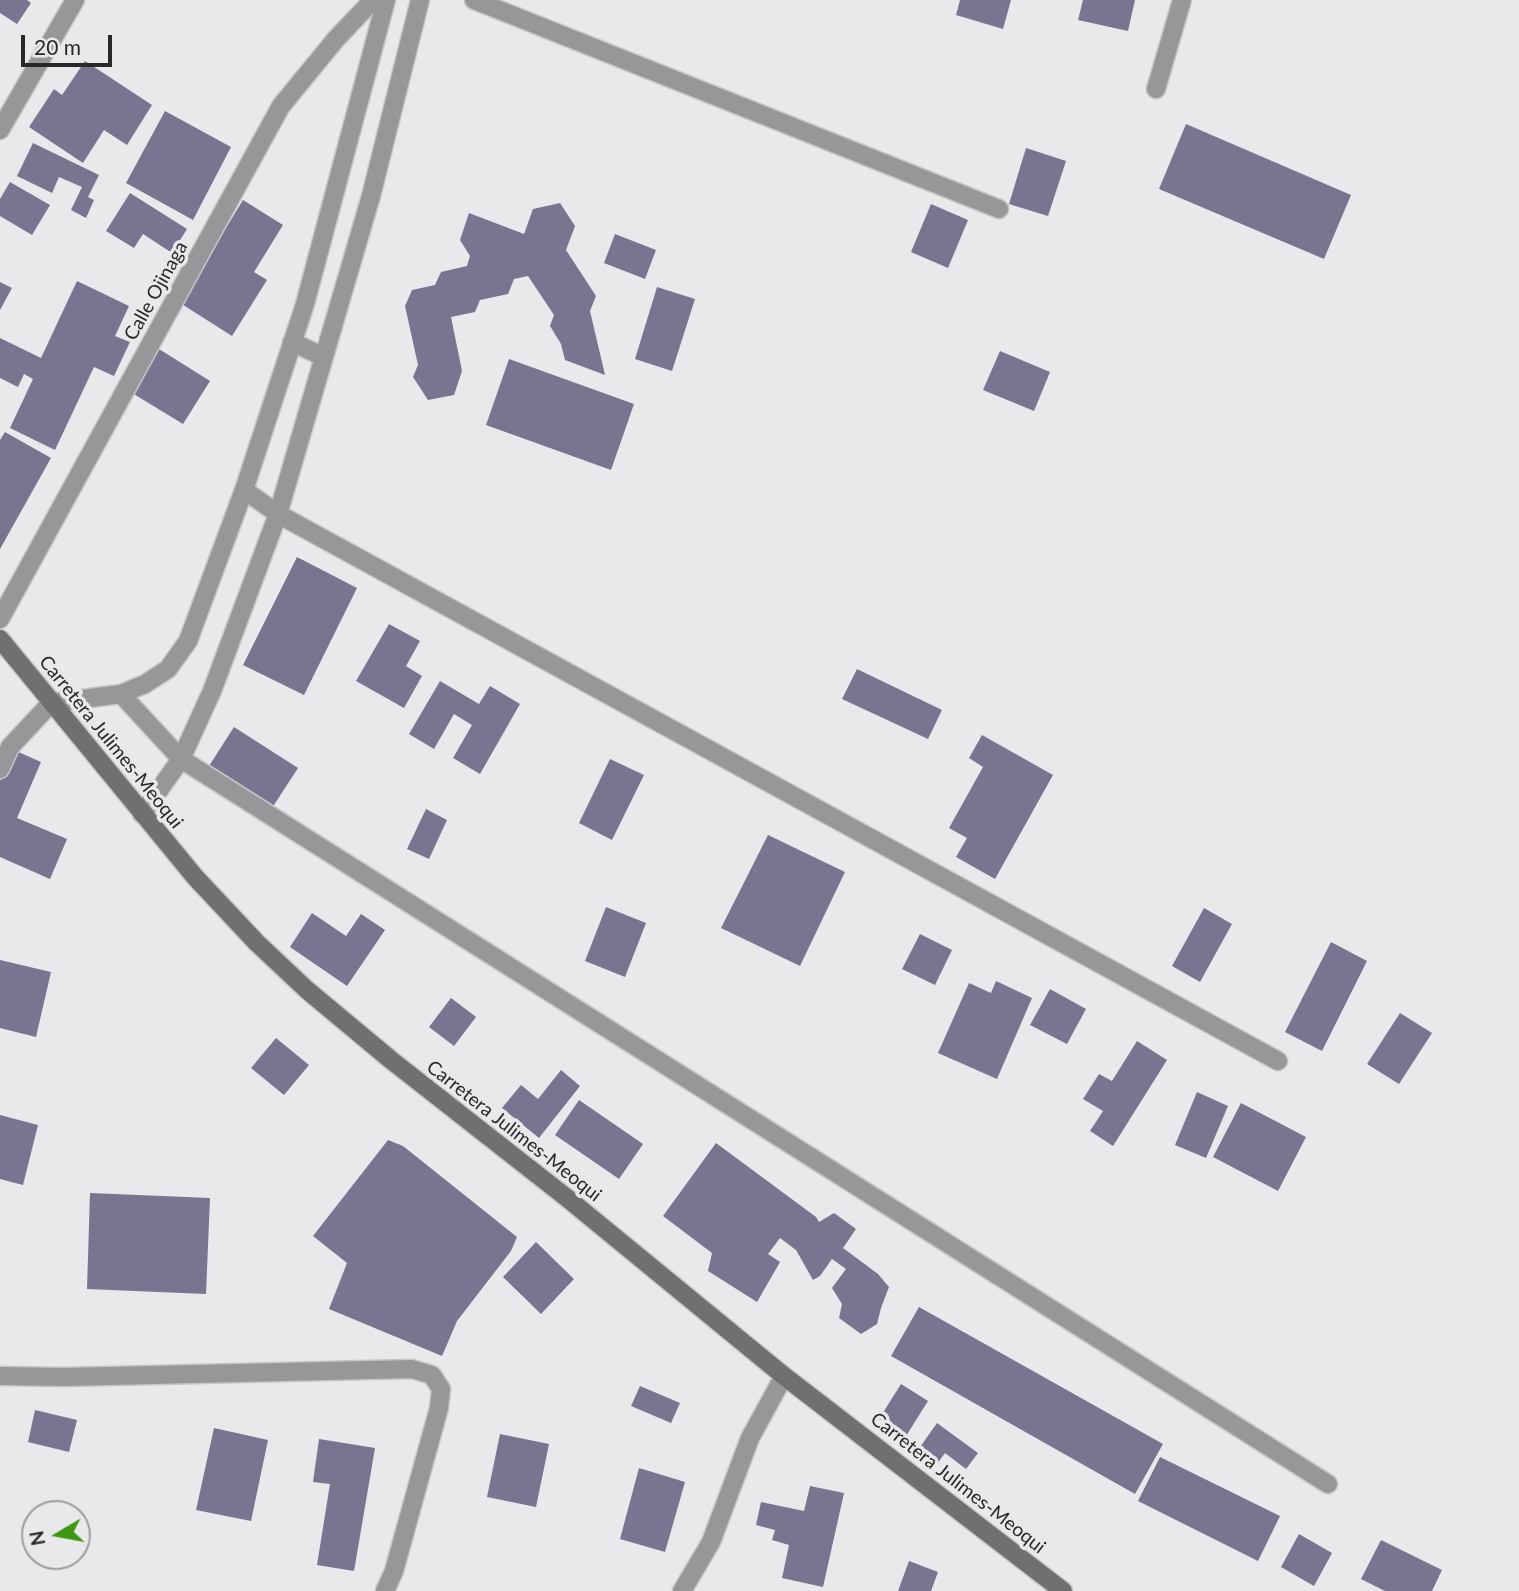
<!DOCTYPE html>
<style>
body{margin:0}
#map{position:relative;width:1519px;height:1591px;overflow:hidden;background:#e9e9ec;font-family:Lato,sans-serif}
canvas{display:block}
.north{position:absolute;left:21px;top:1500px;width:70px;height:70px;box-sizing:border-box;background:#e9e9ec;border:2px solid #9c9c9e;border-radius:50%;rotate:260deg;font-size:19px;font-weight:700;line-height:28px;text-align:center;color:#282829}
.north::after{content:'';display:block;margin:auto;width:24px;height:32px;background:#3d9712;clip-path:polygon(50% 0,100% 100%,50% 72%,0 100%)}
.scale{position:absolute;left:21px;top:35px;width:91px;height:32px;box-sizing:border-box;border:4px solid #282829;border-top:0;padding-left:9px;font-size:21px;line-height:24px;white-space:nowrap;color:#282829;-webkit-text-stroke:5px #e9e9ec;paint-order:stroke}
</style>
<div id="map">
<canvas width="1519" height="1591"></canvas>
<div class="north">N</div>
<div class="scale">20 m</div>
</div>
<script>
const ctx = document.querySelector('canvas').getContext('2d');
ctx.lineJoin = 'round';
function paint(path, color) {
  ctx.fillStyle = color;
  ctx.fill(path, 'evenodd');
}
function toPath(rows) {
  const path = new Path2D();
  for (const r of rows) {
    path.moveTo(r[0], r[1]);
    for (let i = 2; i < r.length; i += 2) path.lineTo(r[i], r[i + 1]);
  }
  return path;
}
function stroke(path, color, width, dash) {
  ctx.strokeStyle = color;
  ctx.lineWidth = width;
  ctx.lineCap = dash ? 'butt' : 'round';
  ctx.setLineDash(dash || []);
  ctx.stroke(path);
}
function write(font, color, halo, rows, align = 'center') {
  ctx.font = font + ' Lato,sans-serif';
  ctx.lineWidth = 7;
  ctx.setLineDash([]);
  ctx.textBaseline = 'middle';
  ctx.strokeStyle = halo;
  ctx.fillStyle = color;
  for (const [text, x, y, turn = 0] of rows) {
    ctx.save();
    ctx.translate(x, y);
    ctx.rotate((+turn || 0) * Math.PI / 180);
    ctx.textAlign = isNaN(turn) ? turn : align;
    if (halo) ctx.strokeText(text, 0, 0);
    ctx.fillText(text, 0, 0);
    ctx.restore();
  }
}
paint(toPath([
 [0,0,27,0,31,3,17,24,0,13],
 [960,0,1011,0,1003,29,956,15],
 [1083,0,1135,0,1128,31,1078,20],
 [85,61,152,105,127,145,104,130,83,163,29,127,54,89,62,95],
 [165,111,231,147,193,220,126,183],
 [1186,124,1351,195,1324,259,1159,189],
 [33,143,99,175,88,197,94,200,86,218,71,210,82,187,59,177,52,193,17,176],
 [1026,148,1066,161,1048,216,1009,204],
 [10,182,50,205,32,235,0,216,0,199],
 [130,193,187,229,172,253,143,234,134,248,106,231],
 [243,200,283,225,254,272,267,280,232,336,180,303],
 [560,203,575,226,566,250,596,296,590,311,605,375,565,360,561,344,550,326,554,315,528,276,514,279,508,294,480,300,475,312,451,317,462,371,454,395,428,400,413,377,418,365,405,306,412,290,435,285,441,272,467,266,470,256,460,240,469,213,524,234,533,209],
 [931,204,968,220,948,268,911,252],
 [615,234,656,250,645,279,604,263],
 [77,281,129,306,115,336,130,342,114,376,94,367,55,450,10,428,33,379,24,374,18,387,0,378,0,338,41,358],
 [0,282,12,288,0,310],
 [657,287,695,299,672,371,635,359],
 [159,349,210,381,183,424,132,393],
 [1000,351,1050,372,1034,411,983,390],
 [509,359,634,404,611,470,486,425],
 [5,432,51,458,0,549,0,440],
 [297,557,357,588,304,695,243,665],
 [389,624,420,641,406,666,422,676,404,708,356,681],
 [857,669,942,710,928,739,842,699],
 [440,681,479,704,490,686,520,704,480,774,453,758,472,725,454,714,434,749,409,734],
 [234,727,298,768,272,808,209,766],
 [982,735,1053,775,995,879,956,857,967,838,949,828,983,767,969,758],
 [14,750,41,762,17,818,67,839,50,879,0,857,0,781],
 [610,759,644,775,612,840,579,823],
 [426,809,447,820,429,859,407,849],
 [768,835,845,872,800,966,721,928],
 [606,907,646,923,625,977,585,961],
 [1204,908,1232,924,1200,982,1172,966],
 [312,913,346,936,361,914,385,930,347,986,290,947],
 [920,934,952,950,935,985,902,969],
 [1331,942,1367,961,1322,1051,1285,1032],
 [0,960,51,972,36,1037,0,1028],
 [996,981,1032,998,997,1079,938,1053,969,983,991,993],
 [1050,989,1086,1009,1067,1044,1030,1025],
 [451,998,476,1017,454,1046,429,1027],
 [1400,1013,1432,1033,1399,1084,1367,1064],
 [276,1038,309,1065,284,1095,251,1068],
 [1137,1041,1167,1060,1113,1146,1090,1131,1103,1111,1083,1099,1099,1074,1112,1081],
 [561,1070,580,1086,539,1138,502,1108,521,1085,538,1099],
 [1197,1092,1228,1106,1206,1158,1175,1145],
 [579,1100,643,1144,619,1179,555,1135],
 [1241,1103,1306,1137,1278,1191,1213,1157],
 [0,1115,38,1125,23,1185,0,1179],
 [388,1140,403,1146,517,1237,511,1251,457,1321,442,1356,329,1309,347,1263,313,1236],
 [716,1143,816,1217,819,1222,834,1213,856,1229,843,1248,878,1274,889,1287,881,1308,877,1324,861,1334,839,1318,842,1304,832,1288,846,1269,832,1259,820,1276,813,1280,796,1250,780,1238,768,1254,780,1262,757,1302,708,1271,712,1253,663,1216],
 [90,1193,210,1198,206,1294,87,1289],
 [536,1242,574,1279,541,1314,503,1277],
 [919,1307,1163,1444,1135,1494,891,1356],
 [901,1384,928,1401,906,1436,879,1419],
 [640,1386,680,1403,671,1423,631,1406],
 [35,1410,77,1420,69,1452,28,1442],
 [937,1423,978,1453,966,1469,945,1453,937,1464,918,1450],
 [214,1428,268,1440,251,1521,196,1510],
 [500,1434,549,1444,536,1507,487,1497],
 [319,1439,375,1448,354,1571,317,1565,330,1484,313,1482],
 [1160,1457,1280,1516,1258,1561,1138,1501],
 [639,1468,685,1482,665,1552,620,1539],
 [810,1486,844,1493,823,1587,782,1578,789,1545,772,1540,775,1530,756,1525,761,1502,804,1511],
 [1299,1534,1332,1553,1314,1586,1281,1567],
 [1381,1540,1442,1570,1432,1591,1385,1591,1361,1579],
 [909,1561,938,1572,931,1591,898,1591]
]), '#77758f');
const street = toPath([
 [474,0,999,209],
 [1156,89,1182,0],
 [0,130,75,0],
 [292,342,324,357],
 [244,490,278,514,1278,1061],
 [0,619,281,106,336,39,373,0],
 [121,694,181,759,1328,1484],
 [0,769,10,747,51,703,121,694,145,684,168,669,188,641,244,490,305,304,386,0],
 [142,814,181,759,212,691,278,514,371,196,420,0],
 [0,1376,65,1377,412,1369,432,1375,441,1389,439,1408,394,1571,385,1591],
 [682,1591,711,1542,750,1438,784,1376]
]);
const secondary = toPath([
 [0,639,195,877,257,943,307,990,391,1060,567,1198,784,1376,1063,1591]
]);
stroke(street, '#c6c6c9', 21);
stroke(secondary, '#c6c6c9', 21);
stroke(street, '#979799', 18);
stroke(secondary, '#707072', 18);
write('19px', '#282829', '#e9e9ec', [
 ["Calle Ojinaga",156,291,-61],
 ["Carretera Julimes-Meoqui",111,742,51],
 ["Carretera Julimes-Meoqui",514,1131,38],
 ["Carretera Julimes-Meoqui",958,1483,38]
]);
</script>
